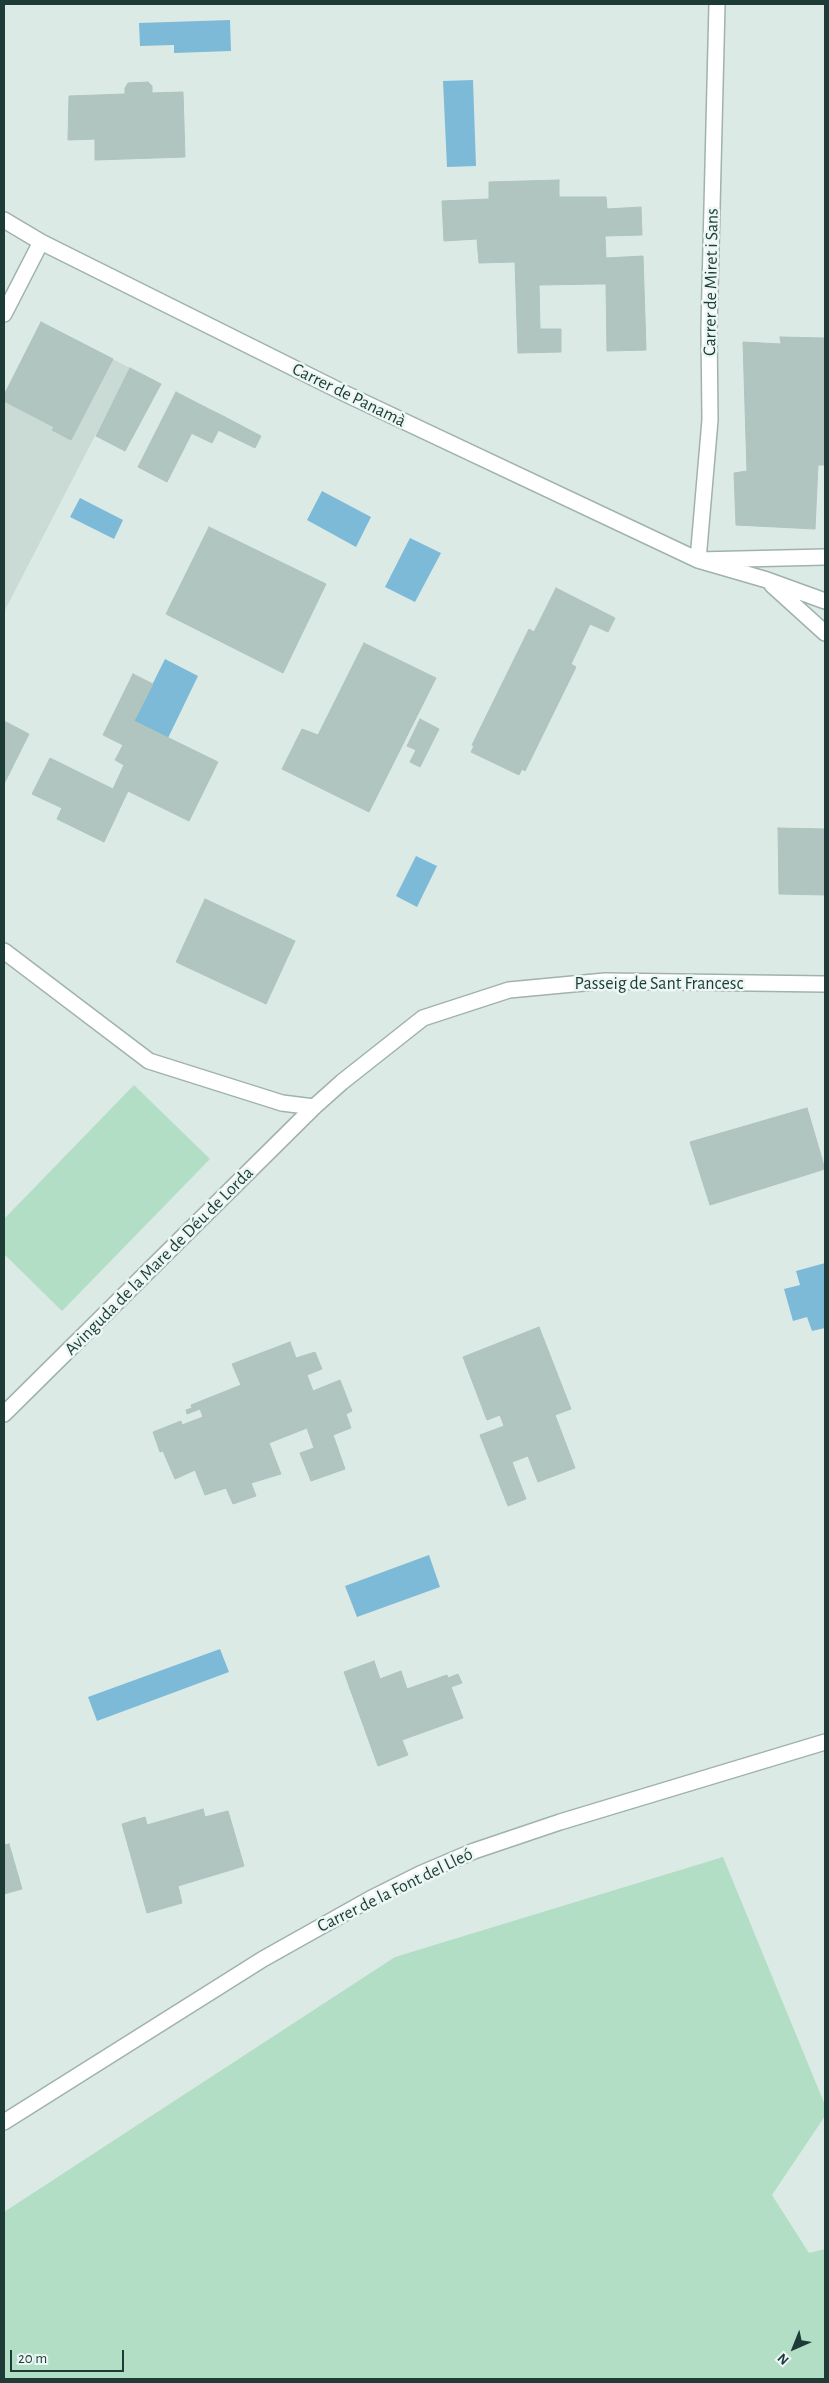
<!DOCTYPE html>
<meta charset="utf-8">
<style>
body{margin:0}
#map{position:relative;width:829px;height:2383px;overflow:hidden;background:#dceae6;font-family:"Alegreya Sans",sans-serif}
canvas{display:block}
.frame{position:absolute;inset:0;border:5px solid #1d3b37;pointer-events:none}
.north{position:absolute;left:769px;top:2323px;width:50px;height:50px;-webkit-text-stroke:4px #ecf7f3;paint-order:stroke;rotate:224deg;font-size:14px;font-weight:700;line-height:20px;text-align:center;color:#1d3b37}
.north::after{content:'';display:block;margin:auto;width:18px;height:22px;background:#1d3b37;clip-path:polygon(50% 0,100% 100%,50% 72%,0 100%)}
.scale{position:absolute;left:10px;top:2350px;width:114px;height:22px;box-sizing:border-box;border:2px solid #1d3b37;border-top:0;padding-left:6px;font-size:15px;line-height:18px;white-space:nowrap;color:#1d3b37;-webkit-text-stroke:4px #ecf7f3;paint-order:stroke}
</style>
<div id="map">
<canvas width="829" height="2383"></canvas>
<div class="frame"></div>
<div class="north">N</div>
<div class="scale">20 m</div>
</div>
<script>
const ctx = document.querySelector('canvas').getContext('2d');
ctx.lineJoin = 'round';
function paint(path, color) {
  ctx.fillStyle = color;
  ctx.fill(path, 'evenodd');
}
function toPath(rows) {
  const path = new Path2D();
  for (const r of rows) {
    path.moveTo(r[0], r[1]);
    for (let i = 2; i < r.length; i += 2) path.lineTo(r[i], r[i + 1]);
  }
  return path;
}
function stroke(path, color, width, dash) {
  ctx.strokeStyle = color;
  ctx.lineWidth = width;
  ctx.lineCap = dash ? 'butt' : 'round';
  ctx.setLineDash(dash || []);
  ctx.stroke(path);
}
function write(font, color, halo, rows, align = 'center') {
  ctx.font = font + ' "Alegreya Sans",sans-serif';
  ctx.lineWidth = 5;
  ctx.setLineDash([]);
  ctx.textBaseline = 'middle';
  ctx.strokeStyle = halo;
  ctx.fillStyle = color;
  for (const [text, x, y, turn = 0] of rows) {
    ctx.save();
    ctx.translate(x, y);
    ctx.rotate((+turn || 0) * Math.PI / 180);
    ctx.textAlign = isNaN(turn) ? turn : align;
    if (halo) ctx.strokeText(text, 0, 0);
    ctx.fillText(text, 0, 0);
    ctx.restore();
  }
}
paint(toPath([
 [41,322,130,368,4,612,4,395]
]), '#cadad5');
paint(toPath([
 [134,1085,210,1159,62,1311,4,1254,4,1219],
 [723,1857,825,2105,825,2116,772,2195,809,2253,825,2249,825,2379,4,2379,4,2212,395,1957]
]), '#b2dec5');
paint(toPath([
 [230,20,231,51,174,53,174,45,140,46,139,23],
 [473,80,476,166,447,167,443,81],
 [322,491,371,517,356,547,307,520],
 [80,498,123,520,114,539,70,517],
 [410,538,441,553,415,602,385,587],
 [165,659,198,676,168,738,134,721],
 [416,856,437,866,417,907,396,896],
 [825,1263,825,1328,812,1331,807,1317,793,1321,784,1289,800,1285,796,1271],
 [429,1555,440,1587,357,1617,345,1586],
 [220,1649,229,1672,97,1721,88,1697]
]), '#7dbad7');
const building = toPath([
 [148,82,152,86,152,93,183,92,185,157,95,160,95,139,68,140,69,96,125,94,125,88,128,83,148,82],
 [559,180,559,197,606,197,607,209,641,207,642,235,605,236,606,258,643,256,646,350,607,351,606,284,597,284,539,285,540,329,561,329,561,352,518,353,515,262,479,263,477,239,444,241,442,201,489,199,489,182,559,180],
 [41,322,113,359,71,440,52,430,54,427,4,401,4,395,41,322],
 [780,337,825,338,825,465,818,465,815,529,736,525,734,473,747,471,743,342,781,344,780,337],
 [130,368,161,384,125,451,96,436,130,368],
 [176,392,205,407,167,482,138,467,176,392],
 [205,407,225,417,212,443,191,433,205,407],
 [225,417,261,436,255,448,218,430,225,417],
 [209,527,326,584,283,673,166,614,209,527],
 [556,588,615,618,608,632,590,624,571,664,576,667,525,771,522,769,519,775,471,752,474,746,472,745,529,629,534,632,556,588],
 [364,643,436,678,369,812,282,769,302,729,318,735,364,643],
 [133,674,153,684,134,721,218,762,189,821,128,791,104,842,57,819,62,808,32,794,50,758,113,789,124,765,115,760,123,745,103,735,133,674],
 [420,719,439,729,420,767,410,762,416,750,407,746,420,719],
 [4,721,29,734,4,784,4,721],
 [778,828,825,829,825,895,779,894,778,828],
 [205,899,295,941,266,1004,176,962,205,899],
 [807,1108,825,1169,710,1205,690,1142,807,1108],
 [539,1327,571,1409,555,1415,575,1468,538,1482,528,1456,512,1462,526,1499,508,1506,480,1435,504,1426,500,1415,487,1420,463,1357,539,1327],
 [290,1342,296,1358,315,1352,322,1369,307,1375,313,1391,340,1380,352,1411,346,1414,351,1428,333,1435,345,1469,311,1481,300,1453,314,1448,307,1428,269,1443,281,1474,251,1483,256,1496,233,1504,226,1488,205,1495,195,1470,175,1479,163,1451,160,1452,153,1432,181,1421,182,1425,203,1417,200,1409,187,1414,186,1410,192,1408,191,1405,241,1385,232,1364,290,1342],
 [374,1661,380,1679,401,1671,407,1689,447,1675,448,1678,458,1674,462,1683,451,1687,463,1718,402,1740,408,1755,378,1766,344,1672,374,1661],
 [203,1809,205,1817,228,1811,244,1866,178,1886,182,1903,147,1913,122,1824,145,1817,147,1825,203,1809],
 [9,1844,22,1889,4,1894,4,1845,9,1844]
]);
paint(building, '#b1c5c0');
stroke(building, '#aec4bf', 1);
const street = toPath([
 [717,4,709,329,710,420,698,560,825,557],
 [4,220,41,242,346,394,698,560,767,580,825,601],
 [4,314,41,242],
 [772,585,825,633],
 [4,951,149,1061,282,1103,314,1107,342,1082,423,1018,509,990,605,981,825,984],
 [4,1414,314,1107],
 [4,2122,263,1959,370,1899,420,1874,474,1851,560,1822,825,1742]
]);
stroke(street, '#9fb2ae', 18);
stroke(street, '#fff', 15);
write('18px', '#1d3b37', '#ecf7f3', [
 ["Carrer de Miret i Sans",711,282,-89],
 ["Carrer de Panamà",349,395,26],
 ["Passeig de Sant Francesc",659,984],
 ["Avinguda de la Mare de Déu de Lorda",159,1261,-45],
 ["Carrer de la Font del Lleó",395,1890,-26]
]);
</script>
